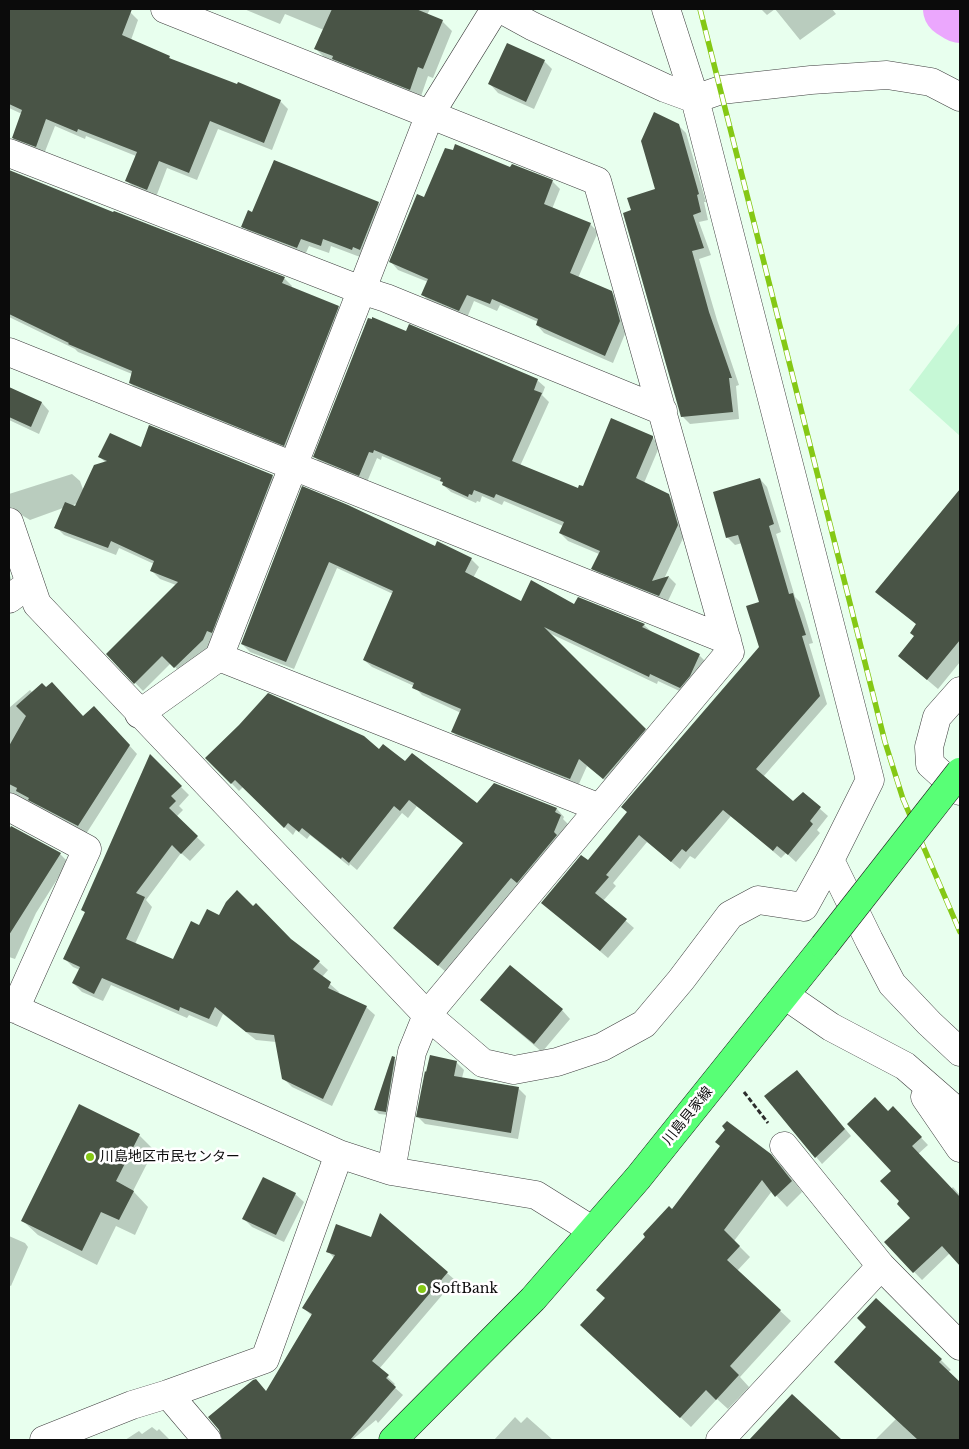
<!DOCTYPE html>
<meta charset="utf-8">
<style>
body{margin:0}
#map{position:relative;width:969px;height:1449px;overflow:hidden;background:#e8ffee;font-family:"Libre Baskerville",serif}
canvas{display:block}
.frame{position:absolute;inset:0;border:10px solid #0b0b0b;pointer-events:none}
</style>
<div id="map">
<canvas width="969" height="1449"></canvas>
<div class="frame"></div>
</div>
<script>
const ctx = document.querySelector('canvas').getContext('2d');
ctx.lineJoin = 'round';
function paint(path, color) {
  ctx.fillStyle = color;
  ctx.fill(path, 'evenodd');
}
function toPath(rows) {
  const path = new Path2D();
  for (const r of rows) {
    path.moveTo(r[0], r[1]);
    for (let i = 2; i < r.length; i += 2) path.lineTo(r[i], r[i + 1]);
  }
  return path;
}
function stroke(path, color, width, dash) {
  ctx.strokeStyle = color;
  ctx.lineWidth = width;
  ctx.lineCap = dash ? 'butt' : 'round';
  ctx.setLineDash(dash || []);
  ctx.stroke(path);
}
function write(font, color, halo, rows, align = 'center') {
  ctx.font = font + ' "Libre Baskerville","Noto Sans JP",serif';
  ctx.lineWidth = 5;
  ctx.setLineDash([]);
  ctx.textBaseline = 'middle';
  ctx.strokeStyle = halo;
  ctx.fillStyle = color;
  for (const [text, x, y, turn = 0] of rows) {
    ctx.save();
    ctx.translate(x, y);
    ctx.rotate((+turn || 0) * Math.PI / 180);
    ctx.textAlign = isNaN(turn) ? turn : align;
    if (halo) ctx.strokeText(text, 0, 0);
    ctx.fillText(text, 0, 0);
    ctx.restore();
  }
}
paint(toPath([
 [960,322,960,436,909,390]
]), '#c6f8d6');
paint(toPath([
 [9,9,65,9,100,22,105,9,121,9,130,12,138,20,131,40,169,57,174,62,280,101,288,109,272,150,218,129,197,180,167,168,156,197,135,189,127,181,136,156,86,136,85,139,55,126,44,154,21,146,13,138,22,114,9,108],
 [244,9,430,9,427,15,442,21,452,31,433,78,428,76,420,99,326,59,316,49,324,30,285,14,280,24],
 [761,9,832,9,836,14,800,40,775,9,767,15],
 [544,61,552,69,534,109,498,93,490,84],
 [678,125,686,133,706,202,704,202,708,220,699,222,711,255,699,259,717,320,739,385,736,386,739,419,690,424,682,416,632,211,656,190],
 [511,169,552,181,560,189,552,209,590,224,598,232,578,278,611,292,619,300,627,329,613,363,544,333,537,325,538,322,500,305,497,311,474,301,467,318,430,303,423,295,428,282,398,270,391,262,425,199],
 [9,171,114,213,284,278,292,286,291,288,338,307,346,315,292,453,138,391,130,383,132,374,78,352,75,349,9,317],
 [378,203,386,211,360,257,331,246,329,253,309,246,305,255,251,234,243,226,253,214],
 [537,380,545,387,542,395,549,402,520,466,578,490,583,488,652,437,660,445,644,483,668,495,676,503,685,534,664,579,669,577,676,584,667,603,600,576,593,568,599,554,568,541,560,533,563,526,504,501,502,505,482,496,480,502,477,501,476,503,451,492,443,485,444,483,382,456,381,460,377,458,367,482,322,465,315,457],
 [9,388,42,403,49,411,39,434,9,420],
 [141,448,272,476,280,484,211,648,183,675,171,663,143,691,107,654,176,585,160,579,152,571,154,564,119,548,116,555,64,535,56,527,63,508,30,520,20,514,12,514,9,516,9,494,72,474,80,481,84,492,106,463,100,457],
 [78,503,76,508,71,506],
 [760,479,767,487,781,532,776,534,795,597,800,602,804,613,813,643,809,644,827,704,763,777,793,802,803,794,828,816,817,830,820,833,796,862,786,853,781,858,731,816,695,859,690,856,680,869,647,842,613,883,616,886,603,901,634,928,608,958,551,910,760,648,760,603,742,543,735,545,727,537],
 [303,488,435,547,471,559,479,567,473,578,521,602,575,606,578,599,644,625,653,633,699,655,707,663,688,695,658,681,657,684,547,632,652,737,612,786,587,766,578,786,460,740,453,732,461,713,422,695,414,686,372,667,364,660,393,594,337,568,294,669,250,652,242,644],
 [960,491,960,662,938,689,899,656,915,636,917,625,877,592],
 [9,572,14,589,9,593],
 [30,690,33,693,83,717,102,715,137,754,86,834,9,802,9,708],
 [379,751,405,763,477,805,494,784,557,809,564,817,563,819,568,824,561,841,447,973,395,928,464,843,417,806,408,818,402,813,357,870,350,864,349,866,310,835,307,839,296,830,293,835,243,787,239,791,207,758],
 [150,756,189,795,179,806,183,810,176,817,205,845,190,861,181,853,146,900,152,907,135,944,174,961,200,926,220,917,253,907,291,940,319,962,328,970,322,977,339,992,338,994,366,1007,375,1015,332,1106,292,1087,284,1079,276,1042,256,1040,223,1014,217,1027,189,1015,187,1018,111,985,103,1001,82,992,73,983,80,970,73,967,65,959,86,913,83,910],
 [9,826,60,854,68,862,36,913,15,959,9,957],
 [490,1008,562,1010,570,1019,542,1052],
 [394,1058,399,1062,389,1115,379,1114,375,1110],
 [456,1062,464,1070,462,1078,518,1088,526,1096,518,1139,425,1124,418,1117],
 [803,1078,851,1136,822,1164,766,1096],
 [893,1108,928,1145,918,1154,951,1189,953,1187,960,1195,960,1264,950,1253,922,1280,885,1242,912,1218,901,1201,893,1171,888,1112],
 [139,1135,154,1150,133,1191,148,1207,135,1235,116,1226,97,1265,38,1235,23,1221],
 [770,1155,782,1166,802,1192,787,1207,772,1191,734,1241,750,1257,737,1271,791,1321,740,1377,749,1387,728,1409,717,1399,691,1427,592,1335,606,1298,672,1211],
 [295,1194,304,1202,284,1242,252,1227,244,1219],
 [9,1236,25,1243,28,1247,11,1286,9,1285],
 [328,1251,447,1273,455,1280,379,1369,395,1384,393,1386,403,1395,378,1423,376,1420,352,1440,275,1440,263,1428,248,1440,232,1440,212,1416,267,1393,312,1316,304,1308,334,1258],
 [876,1300,941,1360,951,1370,948,1372,960,1383,960,1440,875,1440,896,1419,868,1327],
 [792,1396,841,1440,765,1440,758,1433],
 [515,1417,521,1423,527,1417,553,1440,494,1440],
 [152,1427,157,1431,159,1429,170,1440,125,1440,139,1431,142,1434]
]), '#0003');
stroke(toPath([
 [952,9,960,14]
]), '#eba7fd', 58);
paint(toPath([
 [9,9,132,9,122,35,170,56,169,58,237,84,238,82,281,100,264,143,210,121,189,173,159,161,147,190,125,181,137,152,78,129,77,132,46,119,36,147,12,138,22,110,9,104],
 [332,9,416,9,443,20,423,69,418,67,410,90,332,59,333,56,314,49],
 [507,43,545,60,526,102,488,84],
 [654,112,679,124,699,194,697,195,701,212,693,215,704,248,692,251,709,312,732,378,729,378,733,412,681,417,623,213,631,210,627,198,655,189,641,141],
 [455,144,510,167,512,164,553,180,544,204,591,223,570,273,612,291,620,321,605,356,536,325,538,319,492,299,490,304,467,295,459,311,421,295,428,279,389,262,417,194,424,197,445,148,453,150],
 [274,160,379,202,360,250,353,247,352,250,323,239,321,246,301,239,297,248,241,227,248,210,252,212],
 [9,170,113,212,114,211,285,277,282,283,339,306,284,446,129,383,132,371,68,344,69,343,9,314],
 [372,317,406,331,409,324,538,379,534,390,542,393,512,461,578,488,579,485,583,486,611,418,653,436,653,438,636,478,669,494,678,525,652,581,669,576,659,596,591,569,600,551,559,533,564,522,496,494,494,498,474,490,472,495,469,494,468,497,442,485,443,482,440,481,441,478,374,450,373,453,369,452,359,476,313,457,368,318,372,319],
 [9,387,42,402,31,427,9,417],
 [149,425,273,475,212,633,207,631,203,640,174,668,162,656,134,684,106,654,178,582,150,571,154,561,111,541,108,548,54,528,65,502,75,506,94,465,107,461,98,457,110,433,141,447],
 [760,478,774,524,769,526,789,594,793,593,796,604,806,635,802,636,820,696,756,769,793,801,803,792,821,807,810,821,813,824,788,855,777,846,773,851,723,810,686,852,682,849,671,862,639,835,606,875,609,877,595,893,627,919,600,951,541,903,581,855,588,860,627,812,621,807,759,647,746,606,759,602,738,535,726,538,713,492],
 [302,486,348,505,435,546,437,541,472,558,465,572,521,601,531,580,574,604,578,597,645,624,642,627,700,654,690,676,680,688,650,674,649,677,544,627,646,729,603,779,579,759,570,779,451,732,461,709,412,688,414,683,363,660,393,591,329,562,286,662,241,644],
 [960,489,960,640,927,680,898,656,914,636,910,633,916,624,875,592],
 [52,682,83,716,94,706,130,745,78,826,28,800,29,798,16,791,17,788,9,784,9,746,26,716,16,706,42,683,46,687],
 [268,693,364,736,379,749,383,744,405,761,412,753,477,803,494,783,557,808,555,812,561,815,554,832,557,835,517,883,511,878,438,966,393,928,463,843,409,800,400,811,394,806,349,863,342,857,341,859,302,828,299,832,288,823,284,828,235,780,231,784,205,758,239,725],
 [150,754,182,786,171,796,176,801,169,808,198,836,181,854,172,845,136,893,145,897,126,939,173,959,191,921,199,925,207,909,219,915,226,902,237,890,253,906,256,903,291,939,320,961,313,969,331,982,328,988,367,1006,323,1099,282,1079,274,1035,246,1032,215,1007,209,1019,180,1007,179,1011,102,978,94,994,72,983,80,967,63,959,85,912,81,910],
 [11,826,61,853,9,935,9,830],
 [510,965,563,1009,534,1044,480,1000],
 [430,1055,457,1061,454,1076,519,1087,511,1133,416,1117,425,1071,426,1072],
 [392,1056,395,1057,386,1112,374,1110],
 [797,1070,845,1129,815,1158,764,1096],
 [875,1097,888,1111,893,1106,922,1137,912,1146,960,1197,960,1266,942,1246,913,1273,884,1242,910,1218,897,1204,899,1201,880,1181,891,1171,847,1124],
 [79,1104,140,1134,116,1181,134,1191,119,1220,101,1212,82,1251,21,1221],
 [727,1121,771,1154,792,1181,775,1197,762,1180,724,1230,740,1246,727,1260,781,1310,730,1366,739,1375,716,1400,706,1390,680,1418,580,1325,605,1298,596,1290,645,1237,643,1234,669,1206,672,1209,720,1146,715,1142,725,1130,722,1126],
 [263,1177,296,1193,276,1235,242,1219],
 [380,1213,448,1272,372,1361,389,1375,386,1378,396,1387,350,1440,222,1440,219,1430,208,1417,253,1380,256,1379,266,1391,312,1314,302,1308,335,1255,326,1252,336,1224,371,1237],
 [876,1298,942,1359,939,1362,960,1382,960,1440,918,1440,834,1362,866,1327,857,1318],
 [792,1394,805,1406,842,1440,749,1440]
]), '#495446');
const minor = toPath([
 [165,9,597,181,730,652,427,1015,412,1052,391,1171],
 [501,9,532,26,665,88,695,99,721,90,811,80,887,75,931,82,960,97],
 [666,9,695,99,870,780,830,860,869,940,892,984,929,1023,960,1052],
 [9,153,361,290,386,298,663,411],
 [9,352,727,640],
 [9,522,37,604,427,1015,483,1063,514,1070,557,1062,602,1047,644,1024,681,980,730,915,758,900,804,907,830,860],
 [9,599,29,584],
 [219,657,600,808],
 [960,691,937,717,929,747,930,764,960,791],
 [139,714,219,657,430,114,495,9],
 [9,807,87,849,15,1009],
 [786,996,831,1027,905,1066,960,1114],
 [9,1006,339,1154,391,1171,536,1195,592,1230],
 [925,1097,960,1148],
 [784,1146,881,1266,960,1346],
 [168,1394,207,1440],
 [44,1440,132,1405,168,1394,265,1359,339,1154],
 [720,1440,881,1266]
]);
const major = toPath([
 [393,1440,533,1299,638,1178,824,946]
]);
stroke(minor, '#3e3e3e', 29);
stroke(major, '#1c1c1c', 29);
stroke(toPath([
 [744,1092,768,1123]
]), '#2d2d2d', 3, [5, 2.5]);
stroke(minor, '#fff', 28);
stroke(major, '#58ff76', 28);
const rail = toPath([
 [700,9,885,742,903,799,960,932]
]);
stroke(rail, '#85c815', 5.5);
stroke(rail, '#fff', 4, [11]);
const majorBridge = toPath([
 [824,946,960,772]
]);
stroke(majorBridge, '#1c1c1c', 29, []);
stroke(majorBridge, '#58ff76', 28);
for (const [x, y, r, color] of [
 [90,1157,5,"#85c815"],
 [422,1289,5,"#85c815"]
]) {
  const dot = new Path2D();
  dot.arc(x, y, r, 0, 2 * Math.PI);
  ctx.fillStyle = color;
  ctx.fill(dot);
  stroke(dot, '#fff', 2);
}
write('14px', '#0b0b0b', '#fff', [
 ["川島貝家線",688,1116,-51]
]);
write('14px', '#0b0b0b', '#fff', [
 ["川島地区市民センター",100,1157],
 ["SoftBank",432,1289]
], 'left');
</script>
